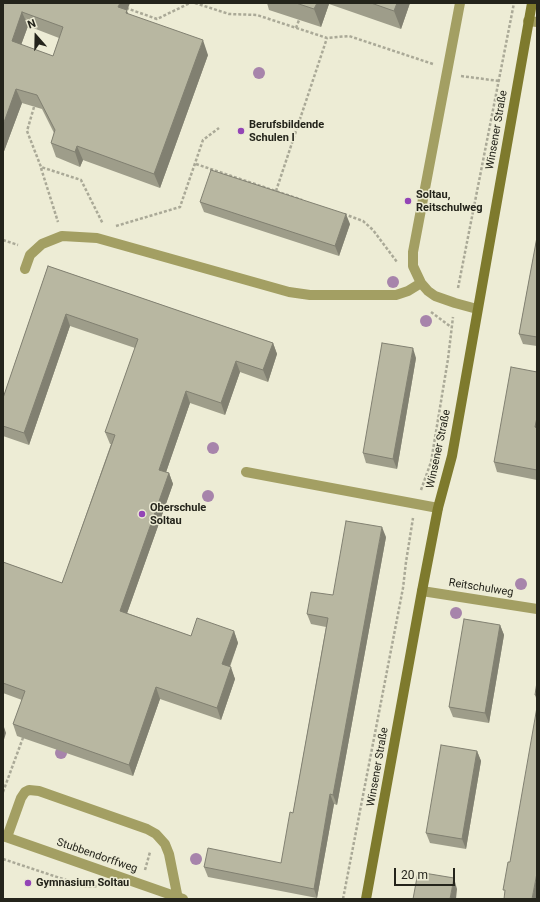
<!DOCTYPE html>
<meta charset="utf-8">
<style>
body{margin:0}
#map{position:relative;width:540px;height:902px;overflow:hidden;background:#edecd5;font-family:Roboto,sans-serif}
canvas{display:block}
.frame{position:absolute;inset:0;border:4px solid #24241b;pointer-events:none}
.north{position:absolute;left:16px;top:16px;width:40px;height:40px;-webkit-text-stroke:3px #edecd5;paint-order:stroke;rotate:340deg;font-size:11px;font-weight:700;line-height:16px;text-align:center;color:#24241b}
.north::after{content:'';display:block;margin:auto;width:14px;height:18px;background:#24241b;clip-path:polygon(50% 0,100% 100%,50% 72%,0 100%)}
.scale{position:absolute;left:394px;top:868px;width:61px;height:18px;box-sizing:border-box;border:2px solid #24241b;border-top:0;padding-left:5px;font-size:12px;line-height:14px;white-space:nowrap;color:#24241b;-webkit-text-stroke:3px #edecd5;paint-order:stroke}
</style>
<div id="map">
<canvas width="540" height="902"></canvas>
<div class="frame"></div>
<div class="north">N</div>
<div class="scale">20 m</div>
</div>
<script>
const ctx = document.querySelector('canvas').getContext('2d');
ctx.lineJoin = 'round';
function toPath(rows) {
  const path = new Path2D();
  for (const r of rows) {
    path.moveTo(r[0], r[1]);
    for (let i = 2; i < r.length; i += 2) path.lineTo(r[i], r[i + 1]);
  }
  return path;
}
function stroke(path, color, width, dash) {
  ctx.strokeStyle = color;
  ctx.lineWidth = width;
  ctx.lineCap = dash ? 'butt' : 'round';
  ctx.setLineDash(dash || []);
  ctx.stroke(path);
}
function paint(path, color) {
  ctx.fillStyle = color;
  ctx.fill(path, 'evenodd');
}
function write(font, color, halo, rows, align = 'center') {
  ctx.font = font + ' Roboto,sans-serif';
  ctx.lineWidth = 3;
  ctx.setLineDash([]);
  ctx.textBaseline = 'middle';
  ctx.strokeStyle = halo;
  ctx.fillStyle = color;
  for (const [text, x, y, turn = 0] of rows) {
    ctx.save();
    ctx.translate(x, y);
    ctx.rotate((+turn || 0) * Math.PI / 180);
    ctx.textAlign = isNaN(turn) ? turn : align;
    if (halo) ctx.strokeText(text, 0, 0);
    ctx.fillText(text, 0, 0);
    ctx.restore();
  }
}
stroke(toPath([
 [195,3,229,14,257,15,327,38,349,36,433,64],
 [126,8,157,19,190,3],
 [296,28,299,20],
 [461,76,499,81],
 [34,107,27,131,41,167,81,180,103,224],
 [196,164,302,200],
 [41,168,58,222],
 [276,191,327,38],
 [344,214,363,221,373,230,397,262],
 [116,226,180,207,203,140,219,128],
 [3,240,18,245],
 [458,288,514,3],
 [431,312,451,327],
 [421,490,431,462,448,359,453,317],
 [3,792,24,735],
 [3,859,87,887,98,886],
 [145,870,150,852],
 [343,899,403,588,406,562,413,518]
]), '#aaa997', 2.5, [3, 2]);
stroke(toPath([
 [460,3,413,252,413,266,421,283,428,291,435,296,455,303,477,309],
 [25,269,30,255,42,244,62,236,97,238,289,292,310,295,396,295,408,291,421,283],
 [246,472,438,508],
 [7,837,21,798,25,792,29,790,39,791,147,829,156,834,165,844,169,854,178,899]
]), '#a39f63', 10);
stroke(toPath([
 [528,21,537,22],
 [422,591,537,609],
 [3,836,183,899]
]), '#a39f63', 10);
stroke(toPath([
 [366,899,422,591,438,508,452,456,532,3]
]), '#7e7a2d', 10);
ctx.fillStyle = '#a784ab';
for (const [x, y] of [
 [259,73],
 [393,282],
 [426,321],
 [213,448],
 [208,496],
 [521,584],
 [456,613],
 [61,753],
 [196,859]
]) {
  ctx.beginPath();
  ctx.arc(x, y, 6, 0, 2 * Math.PI);
  ctx.fill();
}
paint(toPath([
 [3,3,127,11,128,14,208,55,160,188,83,160,80,167,56,157,51,143,54,133,42,109,22,103,3,154],
 [28,26,59,38,53,56,21,45],
 [267,3,410,3,401,29,329,4,321,27,269,10],
 [200,202,350,224,339,256,204,212],
 [537,237,537,346,523,344,519,334],
 [48,266,273,343,277,354,268,382,240,372,225,415,190,403,166,472,169,473,173,484,127,613,191,636,234,631,238,643,230,667,235,679,221,720,160,699,133,776,17,736,13,724,22,700,3,693,3,562,62,583,111,444,110,444,105,432,135,348,70,326,29,445,3,436,3,398],
 [416,358,397,469,366,463,363,453],
 [537,372,537,480,497,472,494,462],
 [386,537,337,805,334,804,317,898,208,877,204,867,281,863,293,813,326,627,311,624,307,614,333,595],
 [500,625,504,635,489,723,453,717,449,707],
 [537,682,537,701,535,695],
 [477,751,481,761,466,849,430,843,426,833]
]), '#9e9d8a');
paint(toPath([
 [120,3,130,3,127,11,132,24,118,7],
 [317,3,328,3,329,4,321,27,314,9],
 [397,3,410,3,401,29,394,11],
 [22,12,28,26,17,56,12,41],
 [203,40,208,55,160,188,154,174],
 [16,89,22,103,3,154,3,125],
 [77,146,83,160,80,167,75,152],
 [346,214,350,224,339,256,335,246],
 [66,314,70,326,29,445,24,433],
 [273,343,277,354,268,382,263,370],
 [413,348,416,358,397,469,393,459],
 [236,361,240,372,225,415,221,403],
 [186,391,190,403,163,481,159,470],
 [537,417,537,433,535,427],
 [169,473,173,484,124,622,120,611],
 [382,527,386,537,337,805,333,795],
 [500,625,504,635,489,723,485,713],
 [234,631,238,643,226,676,222,664],
 [231,667,235,679,221,720,217,708],
 [156,687,160,699,133,776,129,765],
 [3,724,6,733,3,743],
 [477,751,481,761,466,849,462,839],
 [330,794,334,804,317,898,314,889],
 [537,873,537,899,532,899],
 [454,878,457,889,456,899,450,899]
]), '#818071');
const building = toPath([
 [3,3,120,3,118,7,127,10,126,13,203,40,154,174,77,146,75,152,51,143,55,130,37,95,16,89,3,125,3,3],
 [22,12,63,27,53,56,12,41,22,12],
 [296,3,317,3,314,9,296,3],
 [371,3,397,3,394,11,371,3],
 [211,170,346,214,335,246,200,202,211,170],
 [537,237,537,337,519,334,537,237],
 [48,266,273,343,263,370,236,361,221,403,186,391,159,470,169,473,120,611,191,636,197,618,234,631,222,664,231,667,217,708,156,687,129,765,13,724,25,691,3,683,3,562,62,583,115,435,105,432,138,339,66,314,24,433,3,426,3,398,48,266],
 [382,343,413,348,393,459,363,453,382,343],
 [511,367,537,372,537,417,535,427,537,428,537,470,494,462,511,367],
 [346,521,382,527,333,795,330,794,314,889,204,867,208,848,281,863,290,812,293,813,328,618,307,614,311,592,333,595,346,521],
 [464,619,500,625,485,713,449,707,464,619],
 [537,682,537,695,535,695,537,682],
 [537,707,537,873,532,899,504,899,505,890,503,890,508,862,510,862,537,707],
 [441,745,477,751,462,839,426,833,441,745],
 [418,872,454,878,450,899,413,899,418,872]
]);
paint(building, '#b8b7a1');
stroke(building, '#818071', 1);
for (const [x, y, r, color] of [
 [241,131,4,"#9345b6"],
 [408,201,4,"#9345b6"],
 [142,514,4,"#9345b6"],
 [28,883,4,"#9345b6"]
]) {
  const dot = new Path2D();
  dot.arc(x, y, r, 0, 2 * Math.PI);
  ctx.fillStyle = color;
  ctx.fill(dot);
  stroke(dot, '#edecd5', 1.5);
}
write('bold 11px', '#24241b', '#edecd5', [
 ["Berufsbildende",249,125],
 ["Schulen I",249,138],
 ["Soltau,",416,195],
 ["Reitschulweg",416,208],
 ["Oberschule",150,508],
 ["Soltau",150,521],
 ["Gymnasium Soltau",36,883]
], 'left');
write('11px', '#24241b', '#edecd5', [
 ["Winsener Straße",497,130,-80],
 ["Winsener Straße",439,449,-78],
 ["Reitschulweg",481,588,9],
 ["Winsener Straße",378,767,-80],
 ["Stubbendorffweg",97,856,19]
]);
</script>
